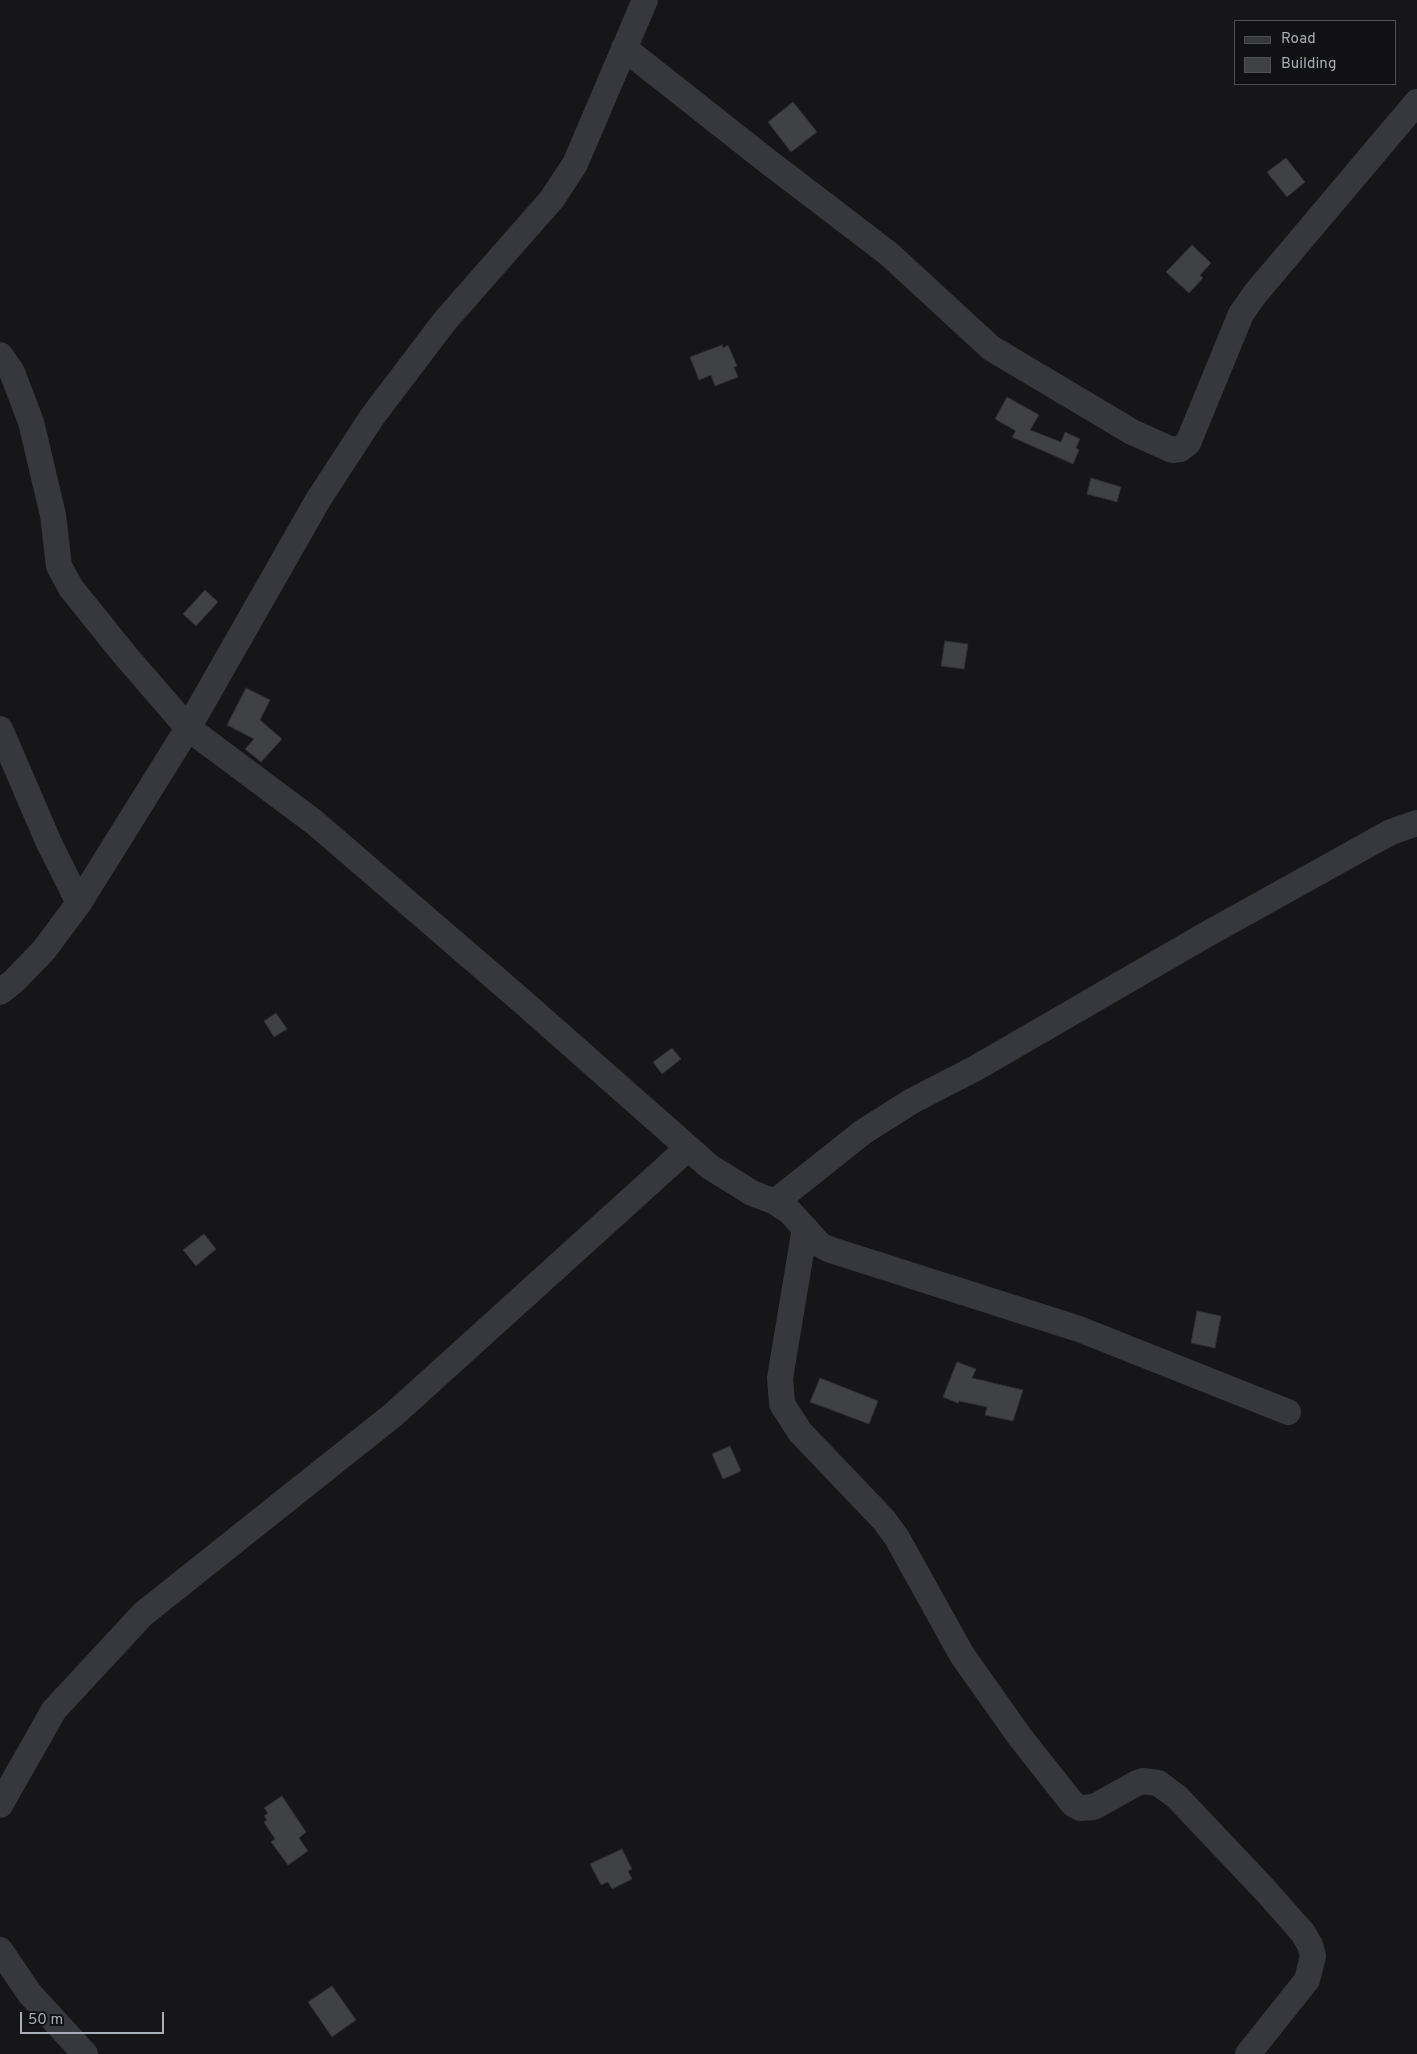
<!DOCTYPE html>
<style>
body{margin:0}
#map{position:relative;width:1417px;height:2054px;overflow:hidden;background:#161618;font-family:Overpass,sans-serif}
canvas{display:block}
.legend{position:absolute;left:1234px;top:20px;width:162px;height:65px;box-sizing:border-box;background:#111113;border:1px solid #4d4f55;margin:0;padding:6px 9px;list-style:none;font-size:15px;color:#a8adb8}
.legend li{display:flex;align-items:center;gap:10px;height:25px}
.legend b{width:25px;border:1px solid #4d4f55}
.scale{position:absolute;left:20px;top:2012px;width:144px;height:22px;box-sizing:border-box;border:2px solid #a8adb8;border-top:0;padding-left:6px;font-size:15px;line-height:18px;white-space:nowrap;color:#a8adb8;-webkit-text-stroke:4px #111113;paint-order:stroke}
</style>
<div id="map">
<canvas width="1417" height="2054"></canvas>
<ul class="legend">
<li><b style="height:6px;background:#37383d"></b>Road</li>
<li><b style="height:14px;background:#404145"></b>Building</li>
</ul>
<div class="scale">50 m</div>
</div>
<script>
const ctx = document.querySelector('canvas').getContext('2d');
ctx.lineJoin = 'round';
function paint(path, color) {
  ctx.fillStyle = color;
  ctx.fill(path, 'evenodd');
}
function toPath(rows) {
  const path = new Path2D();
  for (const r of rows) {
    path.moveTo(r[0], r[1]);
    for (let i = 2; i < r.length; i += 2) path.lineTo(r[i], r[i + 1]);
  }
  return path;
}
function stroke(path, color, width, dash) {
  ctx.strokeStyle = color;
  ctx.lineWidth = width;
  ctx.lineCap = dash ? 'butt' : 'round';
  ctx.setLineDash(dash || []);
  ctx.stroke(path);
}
const building = toPath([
 [793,102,817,132,791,152,768,122,793,102],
 [1286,158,1305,182,1287,197,1267,172,1286,158],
 [1192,245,1211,263,1200,275,1203,278,1189,293,1166,272,1192,245],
 [722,345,723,348,728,345,737,366,734,367,738,377,715,386,711,375,699,380,690,357,722,345],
 [1007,397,1039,415,1030,430,1061,442,1065,432,1080,439,1076,448,1079,450,1073,464,1012,437,1016,431,995,419,1007,397],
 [1091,478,1121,487,1117,502,1087,494,1091,478],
 [205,590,218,602,196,626,183,614,205,590],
 [945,641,968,644,964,669,941,666,945,641],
 [246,688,270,700,260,720,282,739,261,762,245,749,254,739,227,725,246,688],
 [276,1013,287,1029,274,1037,264,1021,276,1013],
 [672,1048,681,1059,662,1074,653,1062,672,1048],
 [204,1234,216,1249,196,1266,183,1250,204,1234],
 [1197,1311,1221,1316,1215,1348,1191,1343,1197,1311],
 [957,1362,976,1369,972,1378,1023,1390,1013,1421,985,1415,987,1407,959,1401,958,1403,943,1397,957,1362],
 [820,1378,878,1401,869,1424,810,1402,820,1378],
 [730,1446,741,1471,723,1479,712,1454,730,1446],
 [282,1796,306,1832,299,1838,308,1851,288,1865,271,1842,275,1839,264,1822,267,1820,264,1816,268,1813,264,1808,282,1796],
 [622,1849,632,1869,628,1871,632,1879,612,1889,608,1882,601,1885,590,1864,622,1849],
 [332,1986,356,2020,332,2037,308,2002,332,1986]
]);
paint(building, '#404145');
stroke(building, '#303034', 1);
stroke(toPath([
 [624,48,766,160,889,254,991,348,1132,432,1172,450,1180,449,1188,443,1241,314,1255,294,1417,102],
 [0,355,12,372,31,422,53,515,59,566,71,588,124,654,188,728,314,822,515,995,710,1167,752,1193,775,1202,790,1212,819,1244,828,1249,1079,1329,1288,1412],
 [0,729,49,843,79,903],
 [0,992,14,981,44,950,79,903,188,728,318,500,372,417,444,322,552,199,575,164,645,0],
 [775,1202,863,1132,912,1101,976,1068,1202,937,1371,843,1391,832,1417,823],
 [805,1228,780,1378,782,1404,800,1432,884,1520,897,1538,962,1655,1020,1737,1073,1804,1080,1808,1094,1807,1137,1783,1143,1781,1158,1783,1177,1797,1266,1891,1303,1933,1310,1945,1313,1956,1307,1980,1248,2054],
 [0,1805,54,1710,143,1614,393,1415,688,1148],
 [0,1950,30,1994,85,2054]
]), '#37383d', 26);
</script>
